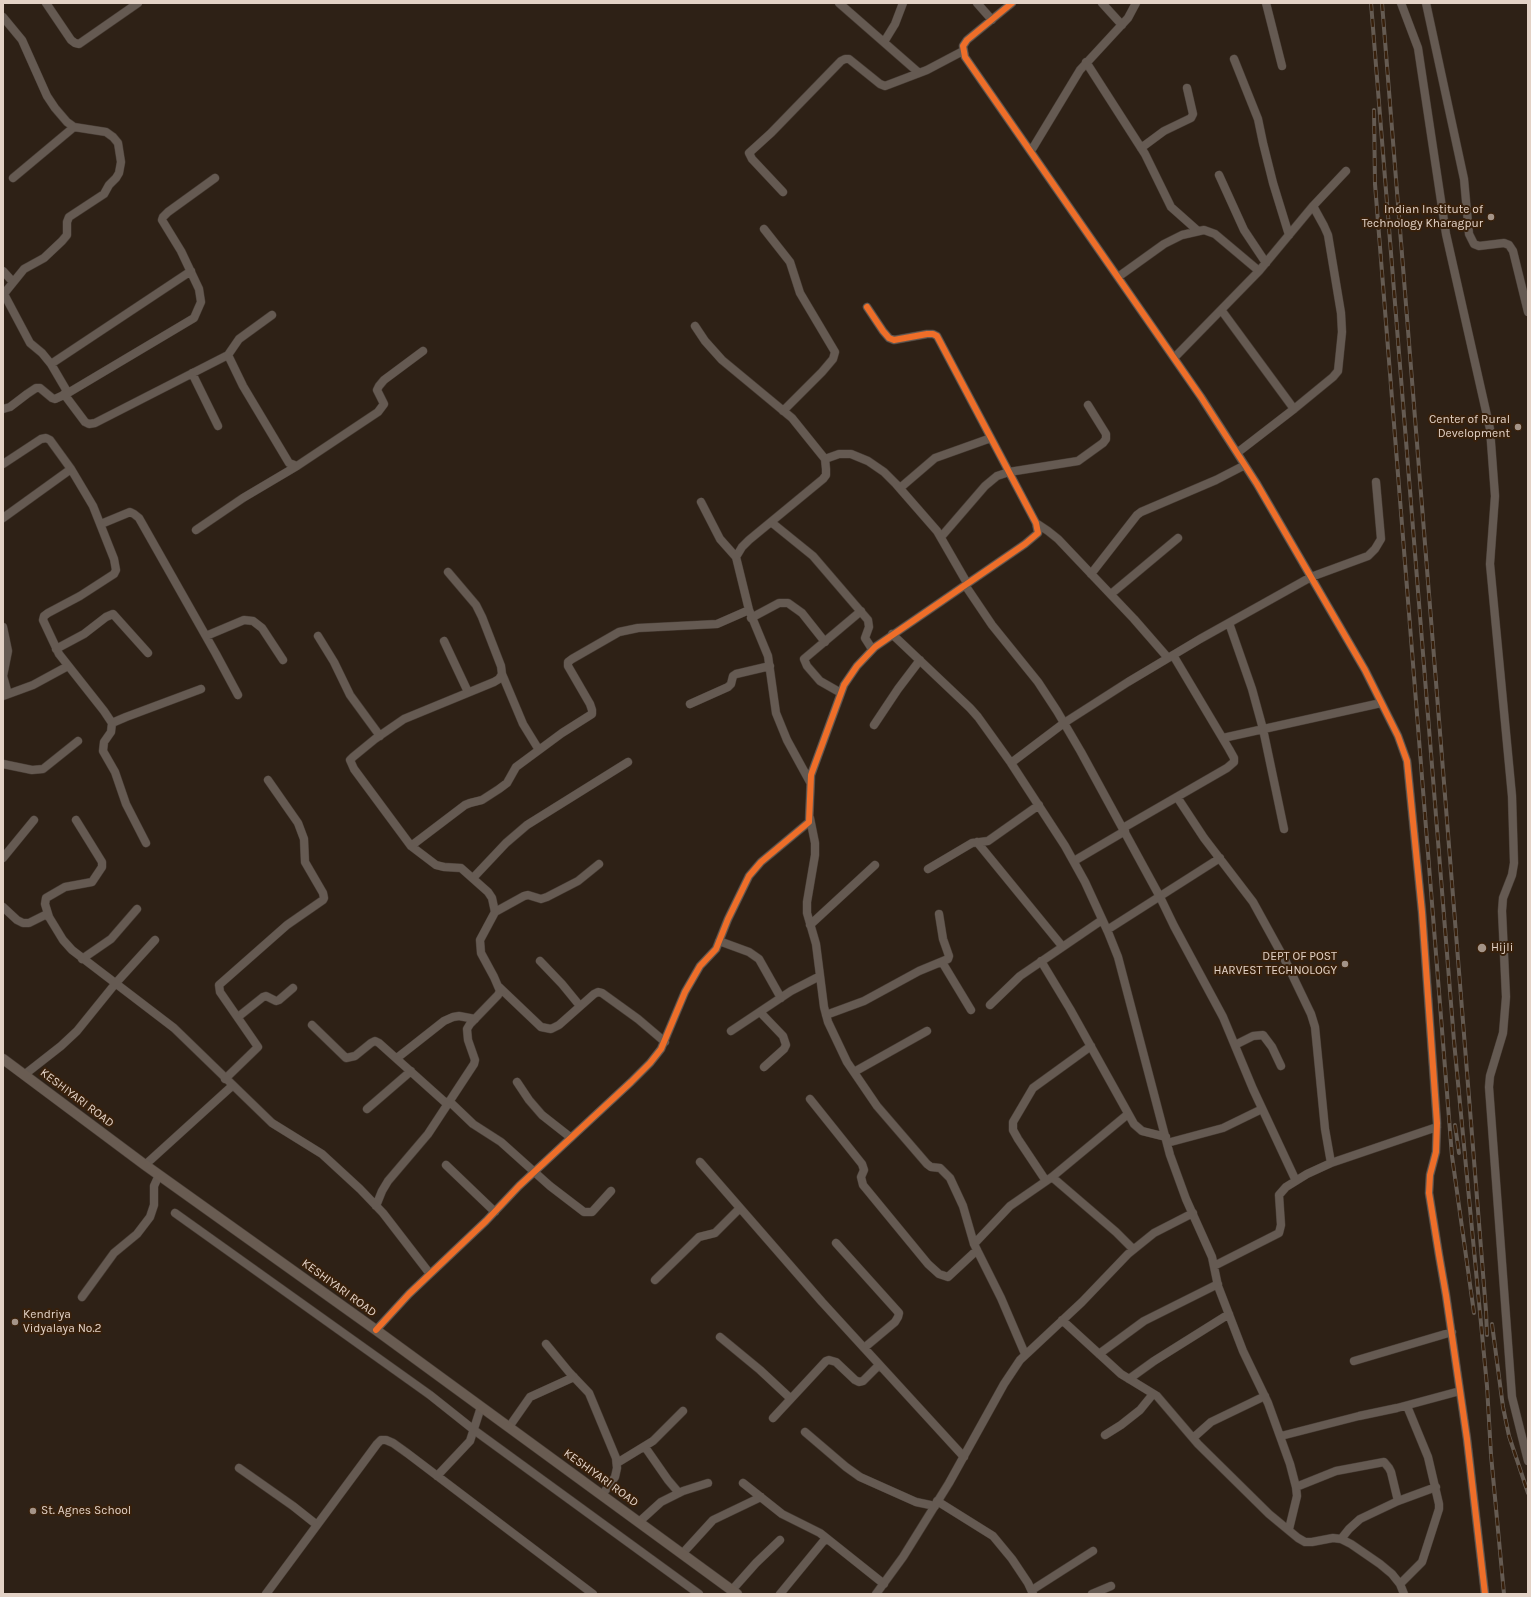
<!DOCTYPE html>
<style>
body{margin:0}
#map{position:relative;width:1531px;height:1597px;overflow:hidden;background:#2e2116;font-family:Karla,sans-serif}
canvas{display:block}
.frame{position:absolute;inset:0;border:4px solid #e3d2c6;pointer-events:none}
</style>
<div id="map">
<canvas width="1531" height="1597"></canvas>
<div class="frame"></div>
</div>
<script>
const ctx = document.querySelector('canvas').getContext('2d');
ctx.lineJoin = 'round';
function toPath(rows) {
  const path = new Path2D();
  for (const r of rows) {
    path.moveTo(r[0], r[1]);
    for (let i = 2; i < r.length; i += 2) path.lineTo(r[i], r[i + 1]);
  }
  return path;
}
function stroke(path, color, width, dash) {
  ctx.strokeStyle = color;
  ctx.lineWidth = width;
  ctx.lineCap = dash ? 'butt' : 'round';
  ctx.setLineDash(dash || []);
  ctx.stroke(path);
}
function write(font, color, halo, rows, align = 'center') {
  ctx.font = font + ' Karla,sans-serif';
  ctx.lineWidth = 4;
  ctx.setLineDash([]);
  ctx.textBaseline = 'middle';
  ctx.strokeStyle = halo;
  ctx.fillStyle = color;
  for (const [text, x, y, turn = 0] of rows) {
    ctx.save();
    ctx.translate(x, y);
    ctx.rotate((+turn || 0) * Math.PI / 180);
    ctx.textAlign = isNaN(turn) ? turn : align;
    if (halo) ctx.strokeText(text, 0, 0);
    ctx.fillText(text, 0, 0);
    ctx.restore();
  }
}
const minor = toPath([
 [46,3,71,40,75,43,79,44,138,3],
 [839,3,919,73],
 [977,3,992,20],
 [1012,3,967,40,963,46,965,57,1201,397,1257,484,1365,670,1398,736,1407,761,1422,912,1437,1123,1436,1152,1430,1175,1429,1193,1439,1255,1446,1295,1467,1439,1485,1594],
 [1102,3,1122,25],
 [1266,3,1282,66],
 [1401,3,1418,48,1446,234,1490,429,1495,496,1490,564,1512,796,1514,863,1512,875,1503,898,1502,911,1506,997,1503,1033,1490,1076,1489,1087,1512,1397,1528,1461],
 [1426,3,1464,179,1469,234,1474,244,1479,246,1504,243,1509,245,1513,251,1528,312],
 [3,17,22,40,47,96,55,108,67,122,74,127,106,132,113,137,118,143,121,162,119,173,116,178,109,185,104,194,69,217,67,222,67,235,62,241,44,258,24,269,3,295],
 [884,42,895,24,903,3],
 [1234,59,1258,119,1263,143,1273,183,1289,235],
 [1086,62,1145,154,1171,207,1198,231],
 [1141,148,1164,131,1191,118,1193,114,1187,88],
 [1031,151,1080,70,1128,18,1136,3],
 [1219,175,1244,230,1266,263],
 [13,178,74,127],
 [783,192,752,159,749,153,771,133,841,61,845,59,849,59,880,84,885,86,927,70,963,51],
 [764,229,790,262,800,293,835,352,833,359,822,372,783,411],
 [3,271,13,282],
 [1118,277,1164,244,1182,235,1204,230,1215,234,1259,271],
 [4,294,30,343,42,353,51,364,68,393],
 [1222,311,1294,409],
 [695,326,705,341,722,360,792,418,825,459,826,469,826,475,823,479,749,540,742,547,736,557,749,610,768,656,776,713,787,740,810,782],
 [228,355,243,386,289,463,297,466,378,412,384,404,377,390,379,386,384,380,423,351],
 [1174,358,1259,271,1313,206,1346,171],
 [51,364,191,271],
 [192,373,218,426],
 [64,394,85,422,89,424,95,423,228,355,239,339,272,315],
 [3,409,10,407,27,394,36,388,40,388,52,398,55,399,68,393,194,318,201,302,199,289,181,251,162,220,163,217,168,212,215,178],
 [1237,453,1294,409,1333,377,1338,371,1342,332,1341,313,1328,235,1324,226,1313,206],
 [825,459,839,454,851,454,868,461,884,472,896,484,937,531,967,583],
 [3,464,41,439,46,438,50,440,71,469,93,506,114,559,116,570,114,574,80,596,48,613,44,616,43,620,59,654,104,711,112,723,111,732,104,742,103,751,115,772,126,804,146,843],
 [900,488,935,458,991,438],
 [701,502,720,539,736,557],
 [3,518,71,469],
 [771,522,813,556,868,620,869,627,865,638,872,649],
 [1036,523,1048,531,1058,539,1134,619,1168,658],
 [101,524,130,512,134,514,139,518,216,654,238,695],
 [196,530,243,498,297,466],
 [941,537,985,486,997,476,1009,472,1078,461,1103,443,1106,439,1106,434,1088,405],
 [1091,574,1137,515,1141,512,1216,480,1245,465],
 [965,585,992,625,1038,682,1057,711,1081,752,1160,897,1174,926,1223,1017,1253,1089,1296,1181],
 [1111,594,1178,538],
 [751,618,779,603,788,603,802,613,825,642],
 [1229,623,1252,689,1263,729,1284,829],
 [3,627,8,651,3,676,8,694],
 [892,634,970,708,978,717,1011,763,1065,846,1085,882,1108,932,1118,957,1170,1155,1186,1199,1212,1257,1218,1286,1243,1351,1268,1403,1290,1464,1296,1487,1297,1496,1289,1529],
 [206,636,244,620,253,621,262,628,283,660],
 [318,636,334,662,350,695,380,736],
 [444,641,468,692],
 [56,649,84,634,106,617,113,614,148,653],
 [502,674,523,724,539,750],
 [841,693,820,681,807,666,804,659,861,611],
 [3,696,33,685,68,666],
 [690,704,728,687,731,684,733,676,736,674,770,666],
 [112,723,126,717,201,689],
 [874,725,898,689,920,660],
 [1223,738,1381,703],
 [1011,763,1064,723,1128,682,1200,639,1311,577,1368,556,1375,549,1381,539,1376,482],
 [3,764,32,770,43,769,78,741],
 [1177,797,1204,838,1253,902,1286,962,1311,1014,1315,1027,1325,1129,1331,1163],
 [810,818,815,843,815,855,807,902,807,913,816,944,824,1007,828,1022,847,1062,877,1106,927,1164,931,1167,940,1168,950,1178,963,1206,974,1244,1001,1298,1025,1354],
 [1123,828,1227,768,1234,762,1234,758,1229,749,1173,655],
 [977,842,1062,946],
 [411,846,465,805,470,803,482,800,499,789,507,783,516,767,562,733,592,714,592,710,590,704,568,666,568,662,572,659,619,632,638,628,717,624,749,610],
 [3,858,34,820],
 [1074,861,1125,831],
 [928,869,972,843,988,841,1039,805],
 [473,878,506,843,527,825,628,762],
 [3,907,17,920,23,923,29,923,45,915,49,917,63,940,72,950,174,1028,272,1123,322,1154,360,1189,383,1213,430,1274],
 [495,912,524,896,528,895,541,899,547,897,578,881,599,864],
 [49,917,45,904,46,898,65,887,92,882,102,867,102,862,76,820],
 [810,925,875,865],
 [1107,930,1220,858],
 [719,941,749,952,759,959,781,998],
 [82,959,111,939,137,909],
 [540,961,562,984,580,1006],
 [1041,961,1070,1009,1134,1124,1142,1131,1166,1137],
 [942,962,971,1010],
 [499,987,541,1027,551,1029,559,1025,594,994,598,992,602,993,638,1019,665,1042],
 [990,1005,1020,976,1102,920],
 [760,1012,783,1036,786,1045,784,1049,764,1067],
 [826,1015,864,1001,919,971,948,959,949,956,943,939,939,914],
 [238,1017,263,997,266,996,276,1001,279,1000,293,988],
 [312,1025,346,1058,355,1056,371,1043,375,1041,379,1043,447,1104],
 [731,1031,791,991,820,976],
 [1235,1045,1253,1036,1263,1035,1272,1047,1281,1066],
 [397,1058,444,1021,453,1017,459,1016,475,1019],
 [854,1072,927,1031],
 [24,1075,61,1046,77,1031,115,984,155,940],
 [225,1079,258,1047,220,992,219,985,287,925,323,900,324,898,323,893,305,862,304,839,298,823,268,780],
 [517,1082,529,1100,542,1115,570,1137],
 [810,1099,862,1164,864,1170,861,1177,863,1185,928,1264,939,1274,948,1277,977,1250],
 [449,1101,473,1124,501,1142,550,1186,584,1212,592,1212,611,1191],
 [367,1109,411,1071],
 [1167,1143,1223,1128,1262,1109],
 [700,1162,822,1302,964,1457],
 [145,1165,232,1086],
 [446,1165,495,1212],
 [1052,1177,1116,1232,1133,1249],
 [1046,1181,1018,1139,1013,1130,1013,1122,1033,1088,1091,1046],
 [376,1206,382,1191,388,1181,428,1134,474,1064,475,1060,468,1040,467,1029,470,1024,498,995,500,991,494,977,481,953,480,940,495,912,492,898,488,892,461,868,444,867,436,865,411,846,354,769,350,760,353,757,375,739,404,719,494,682,499,679,502,674,501,666,482,617,476,605,448,572],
 [175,1213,430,1395,474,1430,699,1594],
 [836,1243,899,1313,898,1317,895,1322,864,1348],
 [974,1244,1010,1206,1052,1177,1128,1114],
 [1214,1266,1279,1233,1281,1225,1279,1195,1286,1187,1307,1174,1331,1163,1437,1127],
 [655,1280,699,1237,715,1233,740,1208],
 [82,1297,114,1253,137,1234,150,1217,154,1205,154,1186,159,1175],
 [1062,1320,1121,1374,1157,1396,1198,1444,1269,1514,1298,1538,1305,1542,1312,1542,1333,1538,1341,1539,1351,1544,1380,1564,1392,1574,1400,1584,1404,1594],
 [376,1330,409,1294,486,1221,519,1186,631,1082,650,1063,661,1049,685,992,700,966,716,949,728,919,749,876,761,862,809,822,811,775,844,685,857,666,875,647,1025,544,1038,533,1036,523,937,336,933,334,927,334,894,340,889,338,883,331,867,307],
 [720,1337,760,1370,790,1398],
 [546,1344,569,1372,589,1393,616,1458,617,1468,615,1477,602,1495],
 [1099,1354,1144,1321,1218,1284],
 [1354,1361,1452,1332],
 [1129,1379,1154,1361,1229,1314],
 [773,1418,826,1361,829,1360,836,1362,855,1380,859,1382,863,1381,879,1365],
 [509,1427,530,1397,574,1377],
 [805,1432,846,1467,860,1477,916,1502,935,1506],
 [1105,1435,1121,1425,1140,1410,1153,1394],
 [1281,1436,1359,1416,1397,1408,1460,1391],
 [1193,1438,1211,1422,1265,1396],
 [645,1447,668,1480,679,1493],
 [617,1463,653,1441,683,1411],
 [239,1468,293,1506,317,1525],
 [437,1476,470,1441,481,1407],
 [743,1483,782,1514,820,1533,884,1584],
 [1296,1487,1336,1471,1384,1462,1389,1468,1391,1472,1398,1501],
 [937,1501,993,1536,1012,1559,1028,1583,1033,1594],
 [639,1522,661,1502,683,1491,708,1483],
 [1341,1539,1349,1529,1360,1519,1398,1501,1436,1487],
 [682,1554,713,1520,761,1497],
 [1400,1584,1422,1562,1439,1509,1439,1504,1428,1457,1407,1406],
 [732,1590,756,1563,780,1540],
 [1032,1590,1093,1551],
 [266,1594,377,1444,381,1440,386,1440,393,1443,407,1453,593,1594],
 [780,1594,826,1538],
 [876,1594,903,1557,949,1483,1004,1384,1020,1360,1082,1302,1128,1254,1154,1233,1193,1213],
 [1092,1594,1111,1586]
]);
const major = toPath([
 [3,1059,145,1165,376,1330,737,1594]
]);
stroke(minor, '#473c34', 9);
stroke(major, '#473c34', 11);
stroke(minor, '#655a52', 8);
stroke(major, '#695c52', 10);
const rail = toPath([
 [1371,3,1454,1041,1487,1386,1491,1455,1504,1594],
 [1382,3,1486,1311,1487,1335],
 [1374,110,1375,184,1452,1156,1474,1313],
 [1455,1125,1459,1153],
 [1492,1324,1503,1407,1509,1436,1528,1493]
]);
stroke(rail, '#655b52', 4);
stroke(rail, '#38200b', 2.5, [8]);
stroke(toPath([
 [1012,3,967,40,963,46,965,57,1201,397,1257,484,1365,670,1398,736,1407,761,1422,912,1437,1123,1436,1152,1430,1175,1429,1193,1439,1255,1446,1295,1467,1439,1485,1594],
 [376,1330,409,1294,486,1221,519,1186,631,1082,650,1063,661,1049,685,992,700,966,716,949,728,919,749,876,761,862,809,822,811,775,844,685,857,666,875,647,1025,544,1038,533,1036,523,937,336,933,334,927,334,894,340,889,338,883,331,867,307]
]), '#ee6e29', 6);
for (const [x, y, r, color] of [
 [1491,217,4,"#a49488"],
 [1518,427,4,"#a49488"],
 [1482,948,5,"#a49488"],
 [1345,964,4,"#a49488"],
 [15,1322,4,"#a49488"],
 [33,1511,4,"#a49488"]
]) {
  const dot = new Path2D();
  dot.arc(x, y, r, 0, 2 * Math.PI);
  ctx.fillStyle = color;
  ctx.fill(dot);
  stroke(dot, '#38200b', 1.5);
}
write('12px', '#e3d2c6', '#38200b', [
 ["Indian Institute of",1483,210],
 ["Technology Kharagpur",1483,224],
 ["Center of Rural",1510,420],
 ["Development",1510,434],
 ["Hijli",1491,948,"left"],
 ["DEPT OF POST",1337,957],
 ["HARVEST TECHNOLOGY",1337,971],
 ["Kendriya",23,1315,"left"],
 ["Vidyalaya No.2",23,1329,"left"],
 ["St. Agnes School",41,1511,"left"]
], 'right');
write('12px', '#e3d2c6', '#38200b', [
 ["KESHIYARI ROAD",77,1098,37],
 ["KESHIYARI ROAD",339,1288,36],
 ["KESHIYARI ROAD",601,1478,36]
]);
</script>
